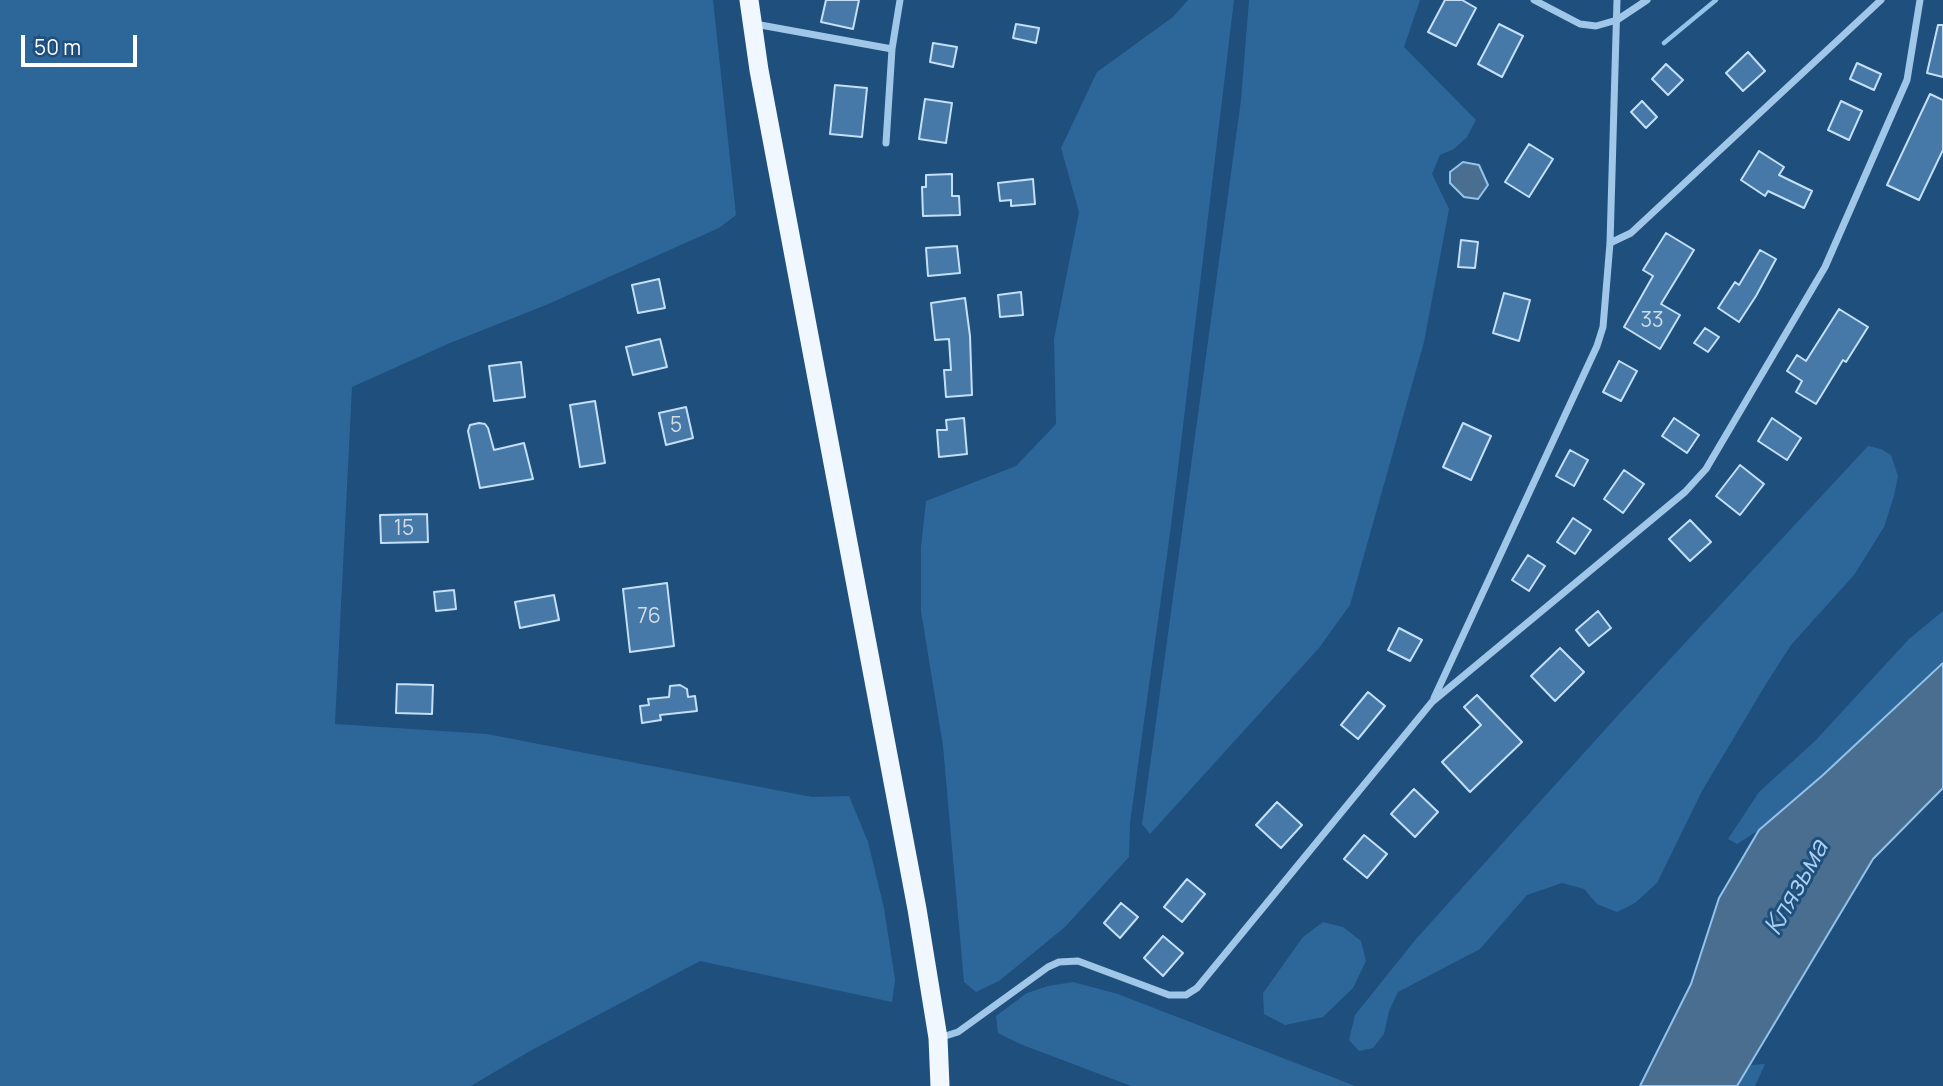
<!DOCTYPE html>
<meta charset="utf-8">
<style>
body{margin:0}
#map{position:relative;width:1943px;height:1086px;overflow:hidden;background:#1e4f7d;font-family:Manrope,sans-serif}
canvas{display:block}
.scale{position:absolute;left:21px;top:35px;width:116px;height:32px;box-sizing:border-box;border:4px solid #fff;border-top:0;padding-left:9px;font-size:21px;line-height:24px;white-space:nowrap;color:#fff;-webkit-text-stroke:5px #1e4f7d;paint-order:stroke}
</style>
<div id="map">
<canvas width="1943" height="1086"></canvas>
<div class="scale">50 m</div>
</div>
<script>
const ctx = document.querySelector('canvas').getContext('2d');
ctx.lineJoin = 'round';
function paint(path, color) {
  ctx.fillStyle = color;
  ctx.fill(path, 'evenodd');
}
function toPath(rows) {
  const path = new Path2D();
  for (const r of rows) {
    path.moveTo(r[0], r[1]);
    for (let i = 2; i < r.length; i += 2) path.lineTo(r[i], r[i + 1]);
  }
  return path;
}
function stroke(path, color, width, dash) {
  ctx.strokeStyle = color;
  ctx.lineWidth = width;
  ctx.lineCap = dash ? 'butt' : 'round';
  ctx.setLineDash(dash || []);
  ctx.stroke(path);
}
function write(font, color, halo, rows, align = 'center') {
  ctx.font = font + ' Manrope,sans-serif';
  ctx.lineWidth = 6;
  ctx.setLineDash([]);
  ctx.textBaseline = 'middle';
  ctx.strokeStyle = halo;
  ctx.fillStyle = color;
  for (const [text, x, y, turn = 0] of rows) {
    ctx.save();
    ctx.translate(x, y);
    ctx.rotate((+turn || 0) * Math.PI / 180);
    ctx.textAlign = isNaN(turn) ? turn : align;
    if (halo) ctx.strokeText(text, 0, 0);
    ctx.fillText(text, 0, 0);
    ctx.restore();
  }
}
paint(toPath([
 [0,0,713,0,736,215,719,228,546,305,450,343,352,387,335,724,487,734,812,797,849,796,868,842,884,908,895,980,892,1002,700,961,530,1051,471,1086,0,1086],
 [1188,0,1234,0,1171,526,1130,823,1129,857,1065,927,999,981,976,992,964,982,943,746,921,611,921,547,926,501,1016,466,1056,424,1054,339,1079,212,1061,148,1097,72,1173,17],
 [1249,0,1420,0,1404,47,1476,120,1467,137,1454,149,1440,155,1432,174,1449,209,1424,342,1350,605,1319,648,1150,834,1142,824,1241,100],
 [1868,446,1881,449,1891,455,1898,476,1894,496,1884,527,1854,575,1791,645,1766,684,1702,791,1657,883,1635,903,1617,912,1597,904,1584,889,1562,883,1527,895,1480,949,1398,992,1389,1011,1384,1034,1373,1048,1359,1051,1349,1040,1355,1015,1416,939,1620,713],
 [1943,611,1943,663,1823,775,1759,830,1737,844,1728,839,1759,792,1815,741,1909,639],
 [1323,922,1343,927,1361,941,1366,961,1353,988,1323,1017,1285,1025,1264,1014,1263,993,1303,937],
 [1073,982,1118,994,1355,1086,1131,1086,1020,1044,998,1033,996,1016,1027,993,1048,986],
 [1765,1064,1755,1086,1737,1086,1751,1065]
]), '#2d679a');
const water = toPath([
 [1463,162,1479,165,1488,185,1478,199,1464,197,1450,183,1450,172,1463,162],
 [1943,663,1943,788,1873,859,1737,1086,1640,1086,1691,984,1719,898,1759,830,1823,775,1943,663]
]);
paint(water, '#496e90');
stroke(water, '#94c3e9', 2);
stroke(toPath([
 [1664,43,1716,0]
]), '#94c3e9', 4.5);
const building = toPath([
 [826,0,859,0,853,29,821,22,826,0],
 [1445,0,1462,0,1476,8,1456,46,1428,32,1445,0],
 [1016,24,1039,28,1036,43,1013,38,1016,24],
 [1499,24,1523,36,1502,77,1478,64,1499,24],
 [1938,25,1943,25,1943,77,1927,73,1938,25],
 [933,43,957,47,953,67,930,62,933,43],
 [1748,52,1765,71,1743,91,1726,73,1748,52],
 [1857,63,1881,74,1874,90,1850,79,1857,63],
 [1666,64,1683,80,1668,95,1652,79,1666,64],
 [835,85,867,88,862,137,830,134,835,85],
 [1930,94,1943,100,1943,150,1919,200,1887,185,1930,94],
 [925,99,952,103,946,143,919,139,925,99],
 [1642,101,1657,117,1646,128,1631,112,1642,101],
 [1841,101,1862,111,1849,140,1828,130,1841,101],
 [1529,144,1553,159,1529,197,1505,182,1529,144],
 [1759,151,1784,167,1779,175,1812,191,1804,208,1768,191,1765,196,1741,180,1759,151],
 [952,174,952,196,959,196,960,215,923,216,922,187,926,187,926,175,952,174],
 [1033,179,1035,204,1011,206,1011,200,1000,201,998,183,1033,179],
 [1666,233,1694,250,1661,304,1680,315,1660,349,1624,327,1653,276,1643,270,1666,233],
 [1461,240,1478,242,1475,268,1458,267,1461,240],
 [957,246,960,273,928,276,926,248,957,246],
 [1760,250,1776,259,1756,296,1739,322,1718,308,1735,282,1739,285,1760,250],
 [659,279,665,308,638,313,632,285,659,279],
 [1021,292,1023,315,1000,317,998,295,1021,292],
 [1504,293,1530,300,1519,341,1493,333,1504,293],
 [965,298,970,336,972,395,946,397,944,370,951,370,949,339,935,340,931,303,965,298],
 [1839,309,1868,327,1846,362,1843,360,1816,404,1796,392,1802,381,1787,371,1797,355,1806,361,1839,309],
 [1705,328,1719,337,1708,352,1694,343,1705,328],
 [660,339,667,367,633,375,626,347,660,339],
 [1619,361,1637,371,1621,401,1603,392,1619,361],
 [521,362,525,397,494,401,489,366,521,362],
 [595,401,605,463,580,467,570,405,595,401],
 [686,407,693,438,666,445,659,413,686,407],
 [964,418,967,454,939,457,937,430,947,430,946,420,964,418],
 [1674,418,1699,435,1687,453,1662,436,1674,418],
 [1772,418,1801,438,1787,460,1758,441,1772,418],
 [479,423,485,424,488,428,494,450,524,443,533,479,480,488,468,431,470,425,479,423],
 [1463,423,1491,436,1471,480,1443,467,1463,423],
 [1570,450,1588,460,1574,486,1556,476,1570,450],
 [1740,465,1764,484,1740,515,1716,496,1740,465],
 [1624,470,1644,484,1623,513,1604,499,1624,470],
 [427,514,428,542,381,543,380,515,427,514],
 [1573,518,1591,530,1575,554,1557,542,1573,518],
 [1690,520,1711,542,1690,561,1669,539,1690,520],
 [1528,555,1545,566,1529,591,1512,580,1528,555],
 [667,583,674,646,630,652,623,589,667,583],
 [454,590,456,609,436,611,434,592,454,590],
 [554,595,559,620,520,628,515,602,554,595],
 [1598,611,1611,628,1589,646,1576,630,1598,611],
 [1399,628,1422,640,1410,661,1388,650,1399,628],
 [1560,648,1584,672,1555,701,1531,676,1560,648],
 [397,684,433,685,432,714,396,713,397,684],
 [680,685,687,689,688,697,695,696,697,711,660,715,661,720,642,723,640,706,649,705,648,699,669,697,670,686,680,685],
 [1368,692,1385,706,1358,739,1341,725,1368,692],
 [1477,695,1522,742,1470,792,1442,762,1481,725,1464,707,1477,695],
 [1414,789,1438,812,1415,837,1391,814,1414,789],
 [1277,802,1302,825,1281,848,1256,825,1277,802],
 [1364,835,1387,854,1367,878,1344,859,1364,835],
 [1187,879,1205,894,1182,922,1164,907,1187,879],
 [1121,903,1138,917,1120,938,1104,923,1121,903],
 [1163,936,1183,953,1163,976,1144,958,1163,936]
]);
paint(building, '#4679a7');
stroke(building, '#c4dff6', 2);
stroke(toPath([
 [1534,0,1580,24,1596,26,1617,20,1647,0],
 [755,24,892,49],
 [886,143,892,49,900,0],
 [1610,243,1631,233,1881,0],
 [1434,698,1597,346,1603,327,1610,243,1617,0],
 [939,1038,958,1032,1048,967,1059,962,1078,961,1169,995,1186,995,1197,988,1432,702,1685,492,1706,469,1825,267,1907,80,1920,0]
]), '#a0c6e8', 7);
stroke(toPath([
 [749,0,759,70,917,909,938,1038,940,1086]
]), '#f0f7fe', 19);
write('21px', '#d1dee9', null, [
 ["33",1652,321],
 ["5",676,426],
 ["15",404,529],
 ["76",649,617]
]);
write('italic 26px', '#abd0f0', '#1e4f7d', [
 ["Клязьма",1797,888,-61]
]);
</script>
